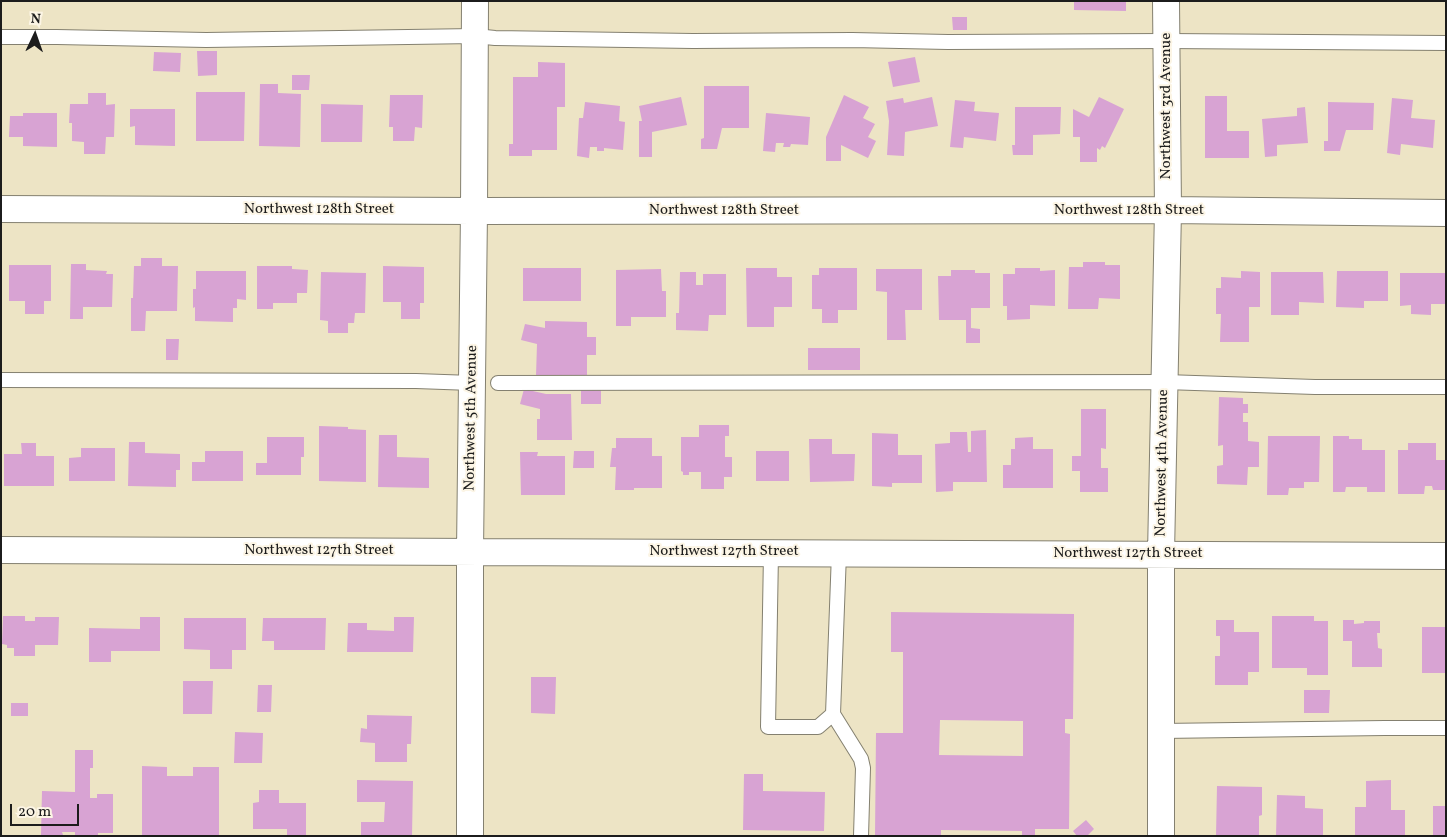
<!DOCTYPE html>
<style>
body{margin:0}
#map{position:relative;width:1447px;height:837px;overflow:hidden;background:#ede4c5;font-family:Vollkorn,serif}
canvas{display:block}
.frame{position:absolute;inset:0;border:2px solid #1c1c1c;pointer-events:none}
.north{position:absolute;left:10px;top:10px;width:50px;height:50px;-webkit-text-stroke:4px #fcf5e5;paint-order:stroke;rotate:3deg;font-size:14px;font-weight:700;line-height:20px;text-align:center;color:#1c1c1c}
.north::after{content:'';display:block;margin:auto;width:18px;height:22px;background:#1c1c1c;clip-path:polygon(50% 0,100% 100%,50% 72%,0 100%)}
.scale{position:absolute;left:10px;top:804px;width:69px;height:22px;box-sizing:border-box;border:2px solid #1c1c1c;border-top:0;padding-left:6px;font-size:15px;line-height:18px;white-space:nowrap;color:#1c1c1c;-webkit-text-stroke:4px #fcf5e5;paint-order:stroke}
</style>
<div id="map">
<canvas width="1447" height="837"></canvas>
<div class="frame"></div>
<div class="north">N</div>
<div class="scale">20 m</div>
</div>
<script>
const ctx = document.querySelector('canvas').getContext('2d');
ctx.lineJoin = 'round';
function paint(path, color) {
  ctx.fillStyle = color;
  ctx.fill(path, 'evenodd');
}
function toPath(rows) {
  const path = new Path2D();
  for (const r of rows) {
    path.moveTo(r[0], r[1]);
    for (let i = 2; i < r.length; i += 2) path.lineTo(r[i], r[i + 1]);
  }
  return path;
}
function stroke(path, color, width, dash) {
  ctx.strokeStyle = color;
  ctx.lineWidth = width;
  ctx.lineCap = dash ? 'butt' : 'round';
  ctx.setLineDash(dash || []);
  ctx.stroke(path);
}
function write(font, color, halo, rows, align = 'center') {
  ctx.font = font + ' Vollkorn,serif';
  ctx.lineWidth = 4;
  ctx.setLineDash([]);
  ctx.textBaseline = 'middle';
  ctx.strokeStyle = halo;
  ctx.fillStyle = color;
  for (const [text, x, y, turn = 0] of rows) {
    ctx.save();
    ctx.translate(x, y);
    ctx.rotate((+turn || 0) * Math.PI / 180);
    ctx.textAlign = isNaN(turn) ? turn : align;
    if (halo) ctx.strokeText(text, 0, 0);
    ctx.fillText(text, 0, 0);
    ctx.restore();
  }
}
paint(toPath([
 [1074,1,1126,1,1126,11,1074,10],
 [952,17,967,17,967,30,953,30],
 [197,51,217,51,217,75,198,76],
 [154,52,181,53,180,72,153,71],
 [915,57,920,82,893,87,888,62],
 [538,62,565,63,565,107,557,107,557,150,532,150,532,156,509,156,509,144,513,144,513,77,538,77],
 [292,75,310,75,309,90,292,90],
 [260,84,278,84,278,93,301,94,300,147,259,146],
 [704,86,749,86,749,128,722,128,717,149,701,149,701,139,704,138],
 [196,92,245,92,244,141,196,141],
 [88,93,106,93,106,105,115,104,114,137,106,137,105,154,84,154,84,142,72,141,72,123,69,123,70,104,88,104],
 [390,95,423,95,422,128,415,127,414,141,393,141,393,127,389,127],
 [844,95,869,107,863,118,875,124,868,137,876,141,868,158,841,145,841,161,826,161,826,137],
 [1205,96,1227,96,1227,131,1249,131,1249,158,1205,158],
 [681,97,687,125,652,132,652,157,639,157,639,121,642,121,639,106],
 [932,97,938,126,905,132,904,156,887,155,889,121,886,101,903,98,904,103],
 [1099,97,1124,109,1105,148,1102,146,1100,150,1097,148,1097,162,1080,162,1080,137,1073,137,1073,109,1089,117],
 [1392,98,1413,100,1411,118,1435,120,1433,148,1401,144,1400,155,1387,153],
 [955,100,975,102,974,111,999,113,996,141,964,137,963,148,950,147],
 [585,102,620,106,619,121,625,122,623,150,604,148,604,151,597,151,597,147,590,147,589,158,577,156,579,118,583,118],
 [1328,102,1374,103,1373,130,1346,130,1340,151,1324,151,1324,141,1328,141],
 [321,104,363,105,362,142,321,142],
 [1015,107,1061,107,1060,134,1033,135,1033,155,1013,155,1012,145,1015,145],
 [1305,107,1308,143,1277,145,1277,156,1265,157,1262,119,1297,116,1297,108],
 [130,109,175,109,175,146,135,145,135,126,130,127],
 [23,113,57,113,57,147,23,146,23,137,9,137,10,116,23,116],
 [766,113,810,117,808,145,791,144,790,147,783,147,784,143,776,143,775,152,763,151],
 [141,258,162,258,162,266,178,266,177,311,146,311,145,331,131,331,131,298,133,298,134,266,141,266],
 [1083,262,1105,262,1105,265,1120,265,1120,299,1099,298,1098,309,1068,309,1069,267,1083,267],
 [71,264,86,264,86,270,107,271,106,274,113,274,112,307,83,307,83,319,70,319],
 [9,265,51,265,51,301,44,301,44,314,25,314,25,301,9,301],
 [257,266,292,266,292,269,308,270,307,293,297,293,297,303,273,303,273,309,257,309],
 [383,266,424,267,424,303,420,303,420,319,401,319,401,302,383,302],
 [523,268,581,268,581,301,523,301],
 [746,268,777,268,777,277,792,277,792,307,774,307,774,327,747,327],
 [819,268,857,268,857,310,838,310,838,323,822,323,822,309,812,309,812,275,819,275],
 [1015,268,1040,268,1040,271,1055,270,1055,306,1030,305,1030,319,1007,320,1007,306,1003,306,1003,274,1015,274],
 [661,269,662,291,666,291,666,317,631,317,631,326,616,326,616,270],
 [876,269,922,269,922,310,905,310,906,340,887,340,887,292,876,291],
 [951,270,975,270,975,273,990,273,990,308,971,308,971,328,980,329,980,343,966,343,966,320,939,320,938,276,951,276],
 [196,271,246,271,246,300,237,299,237,308,233,308,233,322,195,321,195,307,193,308,193,289,196,289],
 [1241,271,1260,272,1260,307,1249,307,1249,342,1220,342,1221,314,1216,314,1216,288,1221,288,1221,277,1241,278],
 [1337,271,1388,271,1388,301,1364,301,1364,308,1336,307],
 [321,272,366,273,365,313,355,313,354,323,348,323,348,333,328,333,328,321,320,320],
 [680,272,696,272,696,285,703,285,703,274,726,274,726,315,709,315,708,331,676,330,676,313,679,313],
 [1271,272,1323,272,1324,303,1299,302,1299,315,1271,315],
 [1400,273,1446,273,1446,304,1431,304,1431,315,1411,314,1411,305,1400,306],
 [545,321,587,322,587,337,596,337,596,355,587,355,587,376,536,376,537,344,521,340,525,324,545,328],
 [166,339,179,339,178,360,166,360],
 [808,348,860,348,860,370,808,370],
 [581,387,601,387,601,404,581,404],
 [524,389,546,394,571,394,572,440,537,440,537,419,540,419,540,409,520,404],
 [1219,397,1243,398,1243,404,1248,404,1248,413,1243,413,1243,422,1248,422,1248,441,1259,442,1259,467,1248,467,1247,485,1217,484,1217,466,1223,465,1223,445,1218,446],
 [1081,409,1106,409,1106,449,1101,448,1101,468,1108,468,1108,492,1080,492,1080,471,1072,471,1072,456,1081,456],
 [699,425,729,425,729,436,725,436,725,457,732,457,732,477,724,477,724,489,701,489,701,472,689,472,689,475,683,475,683,472,681,471,681,437,699,437],
 [319,426,348,427,348,429,366,430,366,482,319,481],
 [986,430,987,482,953,482,953,491,936,492,935,444,950,443,950,432,967,432,968,452,971,452,971,431],
 [872,433,898,434,898,455,922,455,922,483,892,483,892,487,872,486],
 [379,435,397,435,397,457,429,458,429,488,378,487],
 [1268,436,1320,436,1319,482,1304,482,1304,488,1289,488,1288,495,1267,495],
 [1333,436,1349,436,1349,439,1362,439,1362,450,1385,450,1385,492,1367,492,1367,487,1346,487,1345,492,1333,492],
 [267,437,304,437,304,457,301,457,301,475,256,475,256,463,267,463],
 [1033,437,1033,449,1053,449,1053,488,1003,488,1003,465,1011,465,1011,449,1015,449,1015,438],
 [616,438,652,438,652,456,662,456,662,488,634,488,634,490,615,490,616,467,610,467,612,448,616,448],
 [809,439,832,439,832,454,855,454,854,481,810,482],
 [129,442,145,442,145,453,180,454,180,470,176,470,176,487,128,486],
 [21,443,36,443,36,456,54,456,54,486,4,486,4,454,22,454],
 [1408,443,1436,443,1436,460,1446,460,1446,490,1433,490,1432,486,1425,486,1424,494,1398,494,1398,450,1408,450],
 [81,448,115,448,115,481,69,481,69,458,81,457],
 [205,451,243,451,243,481,192,481,192,462,205,462],
 [574,451,594,451,594,468,573,468],
 [756,451,789,451,789,481,756,481],
 [520,452,538,452,537,456,565,456,565,495,521,495],
 [891,612,1074,614,1073,719,1065,719,1065,733,1070,734,1069,829,1035,829,1035,836,1022,836,1022,831,941,830,941,836,875,836,876,733,903,733,903,652,891,652],
 [940,720,1023,721,1023,756,939,755],
 [3,616,25,616,25,621,35,621,35,617,59,617,58,645,35,645,35,656,14,656,14,648,7,648,7,645,2,644],
 [1272,616,1314,616,1314,621,1328,621,1328,675,1307,675,1307,668,1272,668],
 [140,617,160,617,160,651,111,651,111,662,89,662,89,628,140,629],
 [394,617,414,617,413,652,347,652,348,623,367,623,367,630,394,631],
 [184,618,246,618,246,650,232,650,232,669,210,669,210,650,184,649],
 [263,618,326,618,325,650,274,650,274,641,262,641],
 [1216,620,1234,620,1234,632,1259,632,1259,672,1248,672,1248,685,1215,685,1215,656,1220,656,1220,636,1216,636],
 [1343,620,1354,620,1354,624,1364,623,1364,621,1380,621,1380,633,1377,633,1378,648,1382,649,1382,667,1352,667,1352,641,1343,641],
 [1422,627,1446,627,1446,673,1422,673],
 [531,677,556,677,555,714,531,713],
 [183,681,213,681,212,714,183,714],
 [258,685,272,685,271,712,257,712],
 [1304,690,1330,690,1329,713,1304,713],
 [11,703,28,703,28,716,11,716],
 [367,715,412,716,411,744,407,744,407,762,375,762,375,743,360,742,361,728,367,729],
 [235,732,263,733,262,763,234,763],
 [75,750,93,750,93,768,90,768,90,798,97,798,97,794,113,794,113,833,98,833,98,836,75,836,75,832,62,832,63,835,41,835,42,791,75,792],
 [142,766,167,767,167,776,193,776,193,767,219,767,219,836,142,836],
 [744,774,763,774,763,791,825,792,824,831,743,830],
 [357,780,413,781,412,836,361,836,361,822,384,822,385,802,357,802],
 [1391,780,1391,810,1405,810,1405,836,1355,836,1355,807,1366,807,1366,781],
 [1217,786,1262,787,1262,815,1259,816,1259,836,1216,836],
 [259,790,279,790,279,803,306,803,306,835,287,835,287,829,253,829,253,803,259,802],
 [1277,795,1305,796,1305,808,1323,809,1323,836,1276,836],
 [1433,806,1446,806,1446,836,1433,836],
 [1086,820,1094,829,1087,836,1077,836,1073,831]
]), '#d8a3d3');
const lane = toPath([
 [1,37,57,37,206,40,475,36,495,38,693,41,852,40,948,42,1166,41,1446,43],
 [1,380,416,381,472,383],
 [498,383,1165,382,1315,387,1446,387],
 [771,553,768,727,818,727,833,714,839,553],
 [833,714,861,759,863,768,861,836],
 [1161,731,1385,728,1446,728]
]);
const street = toPath([
 [1,209,474,211,1168,210,1446,213],
 [1,550,1446,556],
 [470,836,470,551,474,211,475,1],
 [1161,836,1161,554,1168,210,1166,1]
]);
stroke(lane, '#848070', 16);
stroke(street, '#848070', 28);
stroke(lane, '#fff', 14);
stroke(street, '#fff', 26);
write('15px', '#1c1c1c', '#fcf5e5', [
 ["Northwest 3rd Avenue",1167,106,-90],
 ["Northwest 128th Street",319,210],
 ["Northwest 128th Street",724,211],
 ["Northwest 128th Street",1129,211],
 ["Northwest 5th Avenue",472,418,-89],
 ["Northwest 4th Avenue",1163,463,-89],
 ["Northwest 127th Street",319,551],
 ["Northwest 127th Street",724,552],
 ["Northwest 127th Street",1128,554]
]);
</script>
